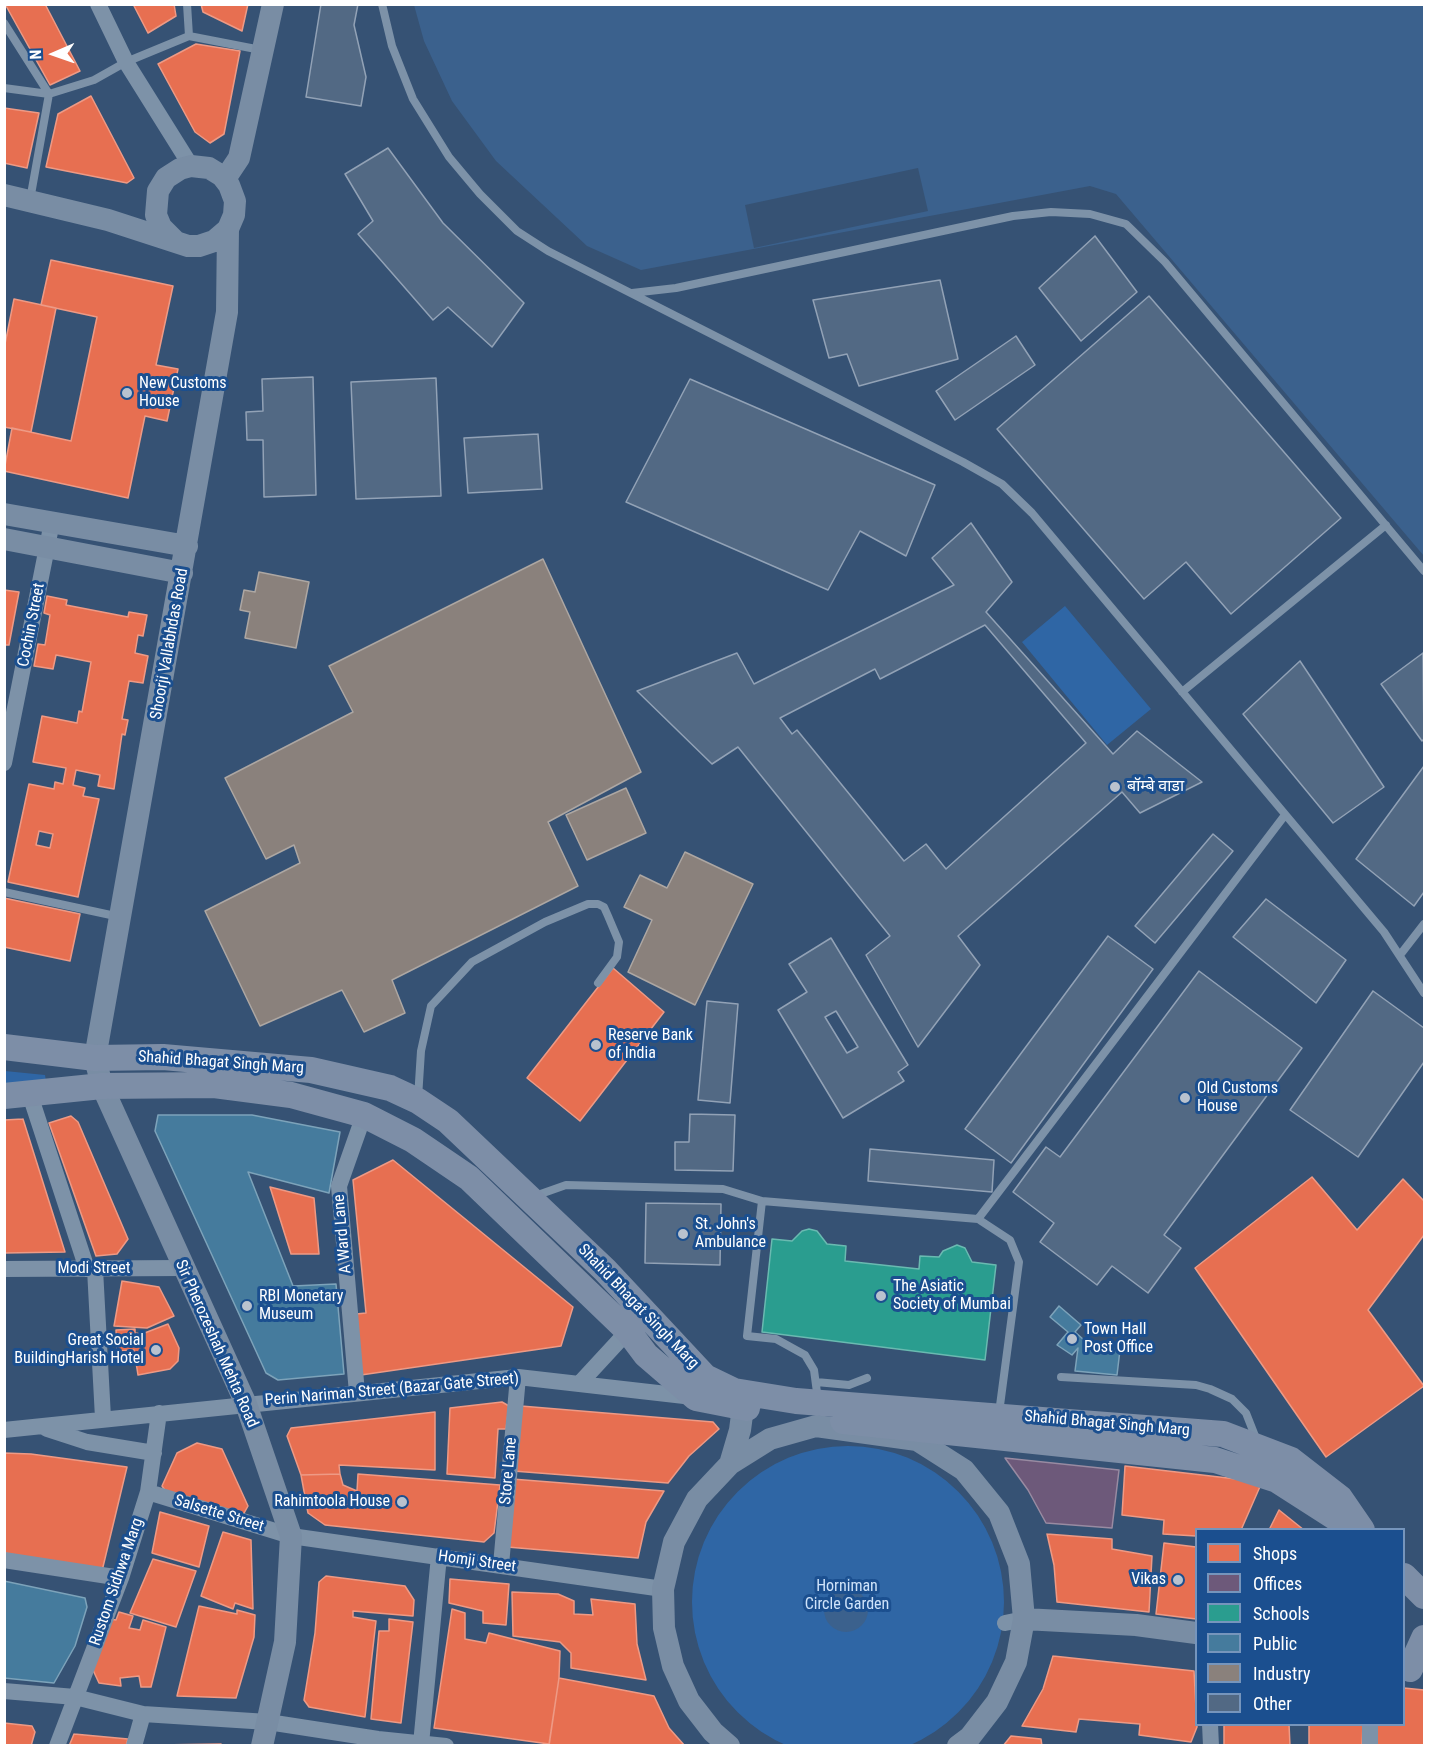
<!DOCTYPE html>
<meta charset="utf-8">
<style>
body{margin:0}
#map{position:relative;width:1429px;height:1750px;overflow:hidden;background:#365274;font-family:"Roboto Condensed",sans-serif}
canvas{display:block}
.frame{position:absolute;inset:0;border:6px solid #fff;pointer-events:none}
.legend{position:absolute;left:1195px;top:1528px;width:210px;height:198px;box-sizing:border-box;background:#1b4f8f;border:2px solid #7695bc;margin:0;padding:8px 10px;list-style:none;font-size:18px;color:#fff}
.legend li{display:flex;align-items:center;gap:12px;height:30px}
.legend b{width:30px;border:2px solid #7695bc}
.north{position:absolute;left:24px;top:24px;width:60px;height:60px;-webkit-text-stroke:4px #1b4f8f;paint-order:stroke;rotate:268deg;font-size:16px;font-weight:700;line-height:24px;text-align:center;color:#fff}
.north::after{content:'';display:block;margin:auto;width:21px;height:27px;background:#fff;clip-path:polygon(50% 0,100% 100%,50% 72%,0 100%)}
</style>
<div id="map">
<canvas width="1429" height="1750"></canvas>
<div class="frame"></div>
<ul class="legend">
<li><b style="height:16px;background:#e76f51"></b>Shops</li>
<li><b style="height:16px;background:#6d597a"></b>Offices</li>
<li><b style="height:16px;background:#2a9d8f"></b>Schools</li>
<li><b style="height:16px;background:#457b9d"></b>Public</li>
<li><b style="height:16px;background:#8a817c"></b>Industry</li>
<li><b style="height:16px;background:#526984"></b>Other</li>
</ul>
<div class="north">N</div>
</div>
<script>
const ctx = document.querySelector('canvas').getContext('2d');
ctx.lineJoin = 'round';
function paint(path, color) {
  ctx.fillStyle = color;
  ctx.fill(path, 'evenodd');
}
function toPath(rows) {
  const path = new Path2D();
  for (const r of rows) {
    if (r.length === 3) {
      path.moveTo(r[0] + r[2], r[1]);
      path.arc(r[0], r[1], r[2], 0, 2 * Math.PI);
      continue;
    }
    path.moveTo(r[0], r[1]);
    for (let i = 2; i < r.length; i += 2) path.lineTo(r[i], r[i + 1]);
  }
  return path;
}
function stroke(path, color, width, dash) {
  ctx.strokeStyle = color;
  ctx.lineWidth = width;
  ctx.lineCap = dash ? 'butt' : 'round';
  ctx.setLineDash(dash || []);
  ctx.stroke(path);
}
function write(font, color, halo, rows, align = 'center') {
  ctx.font = font + ' "Roboto Condensed","Noto Sans Devanagari",sans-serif';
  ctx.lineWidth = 6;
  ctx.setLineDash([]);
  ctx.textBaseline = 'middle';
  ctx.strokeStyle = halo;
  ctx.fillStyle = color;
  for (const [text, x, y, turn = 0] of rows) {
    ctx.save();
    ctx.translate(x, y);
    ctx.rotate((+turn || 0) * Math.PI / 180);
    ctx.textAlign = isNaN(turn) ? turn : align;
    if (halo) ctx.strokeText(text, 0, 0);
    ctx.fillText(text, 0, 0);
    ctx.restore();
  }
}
paint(toPath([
 [1065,606,1151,709,1107,745,1022,642],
 [5,1071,45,1075,46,1081,5,1084],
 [848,1602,156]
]), '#2f66a5');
paint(toPath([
 [414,5,1424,5,1424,556,1116,194,1090,186,641,270,587,246,496,161,452,101,424,41],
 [846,1610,22]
]), '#3b618d');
paint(toPath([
 [918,168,928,211,754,248,745,205]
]), '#365274');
const shops = toPath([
 [5,4,45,4,80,71,50,85,5,4],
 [133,4,174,4,176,16,148,33,133,4],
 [201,4,248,4,242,31,203,12,201,4],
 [196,44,240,51,224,134,210,143,195,132,158,64,196,44],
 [91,96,134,178,127,183,46,167,58,114,91,96],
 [4,108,39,113,27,168,4,163,4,108],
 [51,260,173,286,156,365,178,369,167,421,145,416,128,498,4,471,12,428,71,441,97,317,41,305,51,260],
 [14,299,56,308,31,432,4,427,4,349,14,299],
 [4,590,19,592,9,645,4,645,4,590],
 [47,596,67,600,66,605,128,617,129,612,147,615,143,636,138,635,135,653,148,656,143,683,129,681,122,719,128,720,125,735,122,734,114,789,98,786,100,775,76,770,73,785,85,788,83,796,99,799,78,897,8,882,29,784,54,789,55,782,63,784,66,768,33,762,42,716,77,723,79,711,82,712,91,662,56,655,53,669,34,666,38,644,45,645,50,615,44,613,47,596],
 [39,831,53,834,50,848,36,845,39,831],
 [4,898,80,914,70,961,4,947,4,898],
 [613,968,664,1012,580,1121,527,1078,613,968],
 [71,1116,78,1122,128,1239,117,1254,96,1256,49,1123,71,1116],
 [23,1119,65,1252,4,1253,4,1120,23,1119],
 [393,1160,573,1307,561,1346,361,1375,356,1314,366,1313,353,1180,393,1160],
 [1312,1177,1357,1230,1403,1179,1424,1201,1424,1235,1368,1310,1424,1386,1326,1457,1195,1268,1312,1177],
 [270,1187,314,1198,319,1254,291,1254,270,1187],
 [122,1281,159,1287,174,1316,147,1328,114,1326,122,1281],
 [168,1324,179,1348,178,1361,170,1369,138,1375,134,1350,117,1351,116,1330,135,1329,135,1333,142,1334,168,1324],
 [502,1402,509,1406,506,1429,498,1429,495,1478,447,1474,450,1408,502,1402],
 [521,1406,713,1422,719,1429,689,1456,668,1483,513,1471,521,1406],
 [435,1412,435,1470,339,1465,340,1474,301,1475,287,1436,291,1428,435,1412],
 [197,1443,222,1449,248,1506,243,1515,167,1493,162,1486,177,1453,197,1443],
 [4,1453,31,1454,127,1467,102,1571,4,1553,4,1453],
 [1125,1466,1262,1482,1241,1530,1196,1530,1196,1536,1163,1534,1164,1520,1122,1515,1125,1466],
 [340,1474,343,1485,357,1491,358,1474,500,1485,494,1533,484,1542,325,1525,308,1513,301,1475,340,1474],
 [512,1479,664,1491,646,1522,638,1558,507,1547,512,1479],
 [1279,1510,1304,1530,1269,1530,1279,1510],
 [160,1512,209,1526,199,1567,152,1553,160,1512],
 [223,1532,251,1540,253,1609,235,1603,233,1609,201,1596,223,1532],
 [1047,1534,1112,1539,1112,1549,1152,1556,1149,1612,1057,1602,1054,1565,1047,1534],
 [1164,1543,1196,1547,1196,1619,1156,1614,1164,1543],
 [153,1559,196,1571,176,1627,130,1613,153,1559],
 [326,1576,405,1586,414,1600,413,1616,353,1611,353,1617,376,1621,365,1717,309,1707,304,1700,315,1633,319,1582,326,1576],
 [450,1579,509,1584,506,1625,483,1623,483,1611,449,1603,450,1579],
 [512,1592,558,1594,574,1601,574,1614,593,1615,591,1599,635,1604,637,1644,646,1680,571,1668,571,1653,560,1642,513,1636,512,1592],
 [199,1606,237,1614,237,1610,255,1615,254,1637,236,1698,177,1696,199,1606],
 [452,1609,465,1613,465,1639,486,1643,489,1633,560,1651,559,1678,549,1744,434,1728,452,1609],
 [119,1612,133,1616,129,1628,140,1630,143,1620,166,1627,151,1687,141,1687,139,1676,120,1678,121,1686,99,1683,92,1668,109,1619,116,1620,119,1612],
 [389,1619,413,1622,401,1723,371,1719,379,1631,389,1631,389,1619],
 [1053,1656,1194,1671,1197,1727,1191,1742,1139,1735,1140,1724,1079,1719,1076,1732,1022,1726,1043,1689,1053,1656],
 [559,1678,654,1696,669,1728,685,1746,549,1746,559,1678],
 [1404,1688,1424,1690,1424,1746,1375,1746,1375,1724,1404,1724,1404,1688],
 [4,1723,32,1726,35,1732,31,1746,4,1746,4,1723],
 [1224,1724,1289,1724,1290,1746,1224,1746,1224,1724],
 [1309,1724,1363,1724,1362,1746,1309,1746,1309,1724],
 [74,1734,128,1739,126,1746,69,1746,74,1734],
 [1011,1736,1041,1739,1042,1746,1003,1746,1011,1736],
 [221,1744,223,1746,158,1746,158,1745,221,1744]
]);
paint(shops, '#e76f51');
stroke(shops, '#ee9a85', 1.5);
const offices = toPath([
 [1005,1458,1119,1470,1112,1528,1046,1523,1028,1490,1005,1458]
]);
paint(offices, '#6d597a');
stroke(offices, '#998ba2', 1.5);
const schools = toPath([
 [809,1229,817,1231,827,1244,846,1246,845,1261,919,1269,920,1256,939,1257,943,1251,957,1245,965,1248,972,1262,996,1265,985,1360,762,1332,772,1239,792,1241,802,1231,809,1229]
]);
paint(schools, '#2a9d8f');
stroke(schools, '#6abab1', 1.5);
const public = toPath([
 [158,1115,252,1115,340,1132,329,1193,248,1172,293,1286,336,1284,344,1374,278,1380,266,1373,155,1131,158,1115],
 [1059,1306,1081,1325,1075,1332,1093,1348,1120,1350,1117,1375,1075,1371,1078,1348,1072,1355,1057,1345,1068,1332,1050,1317,1059,1306],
 [4,1581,85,1598,87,1607,75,1646,54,1683,4,1678,4,1581]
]);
paint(public, '#457b9d');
stroke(public, '#7da3ba', 1.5);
const industry = toPath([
 [543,559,641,772,548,822,578,886,392,980,405,1013,364,1032,342,990,260,1026,205,911,300,863,294,845,266,859,225,778,353,712,329,666,543,559],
 [259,572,309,582,296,648,245,638,250,612,240,610,244,590,255,592,259,572],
 [626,788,646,833,587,860,566,815,626,788],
 [685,852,753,884,695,1005,628,972,652,920,624,907,640,875,667,888,685,852]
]);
paint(industry, '#8a817c');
stroke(industry, '#ada7a3', 1.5);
const building = toPath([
 [321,4,358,4,354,25,366,77,361,106,306,97,321,4],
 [388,148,443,223,524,303,492,347,448,307,433,320,358,234,373,221,345,174,388,148],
 [1095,236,1137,292,1081,341,1039,288,1095,236],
 [940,280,958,359,859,386,847,354,829,358,813,300,940,280],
 [1149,296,1341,518,1231,614,1186,562,1144,599,997,429,1149,296],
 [1016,336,1035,365,955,420,936,391,1016,336],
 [313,377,316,495,264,497,263,440,247,440,246,412,263,411,262,379,313,377],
 [436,378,441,496,356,499,351,382,436,378],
 [690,379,935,485,906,556,860,531,828,590,626,502,690,379],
 [538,434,542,489,468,493,464,438,538,434],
 [971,523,1012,582,986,612,1113,754,1137,731,1202,782,1140,813,1122,792,958,936,980,965,918,1047,866,955,890,936,738,747,712,764,637,691,737,653,754,684,954,585,932,558,971,523],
 [985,625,1086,743,946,869,926,844,904,861,797,730,792,734,780,718,875,669,880,679,985,625],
 [1423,653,1424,739,1422,741,1381,684,1423,653],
 [1300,661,1384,787,1333,823,1243,714,1300,661],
 [1424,766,1424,892,1414,906,1356,859,1424,766],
 [1213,834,1233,851,1155,943,1135,926,1213,834],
 [1266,899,1346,960,1316,1003,1233,937,1266,899],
 [1108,936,1153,969,1011,1163,965,1129,1108,936],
 [831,938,908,1065,898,1072,904,1081,843,1118,778,1010,807,992,789,964,831,938],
 [836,1011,858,1047,847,1053,825,1017,836,1011],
 [1199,971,1302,1048,1164,1235,1181,1248,1148,1293,1112,1266,1097,1285,1040,1242,1054,1223,1013,1192,1046,1147,1060,1157,1199,971],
 [1373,991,1424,1028,1424,1062,1358,1157,1290,1110,1373,991],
 [707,1001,738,1004,730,1103,698,1100,707,1001],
 [690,1114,735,1115,733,1171,675,1170,675,1142,689,1142,690,1114],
 [870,1149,994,1160,992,1192,868,1181,870,1149],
 [646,1203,721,1204,720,1265,645,1263,646,1203]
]);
paint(building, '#526984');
stroke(building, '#92a2b6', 1.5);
stroke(toPath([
 [187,4,189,36],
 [382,4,392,46,413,99,449,157,480,194,517,231,548,251,963,462,1002,484,1032,513,1384,932,1424,993],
 [4,23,49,94,30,200],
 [4,88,49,94,94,80,126,62,189,36,261,50],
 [632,293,676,288,1013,216,1051,212,1090,214,1126,224,1165,262,1424,571],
 [1182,692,1386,525],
 [4,892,120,917],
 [1400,955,1424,924],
 [418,1098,421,1051,431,1006,472,962,545,922,588,904,598,904,604,907,608,916,619,942,617,957,598,983],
 [532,1197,566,1185,723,1189,762,1201],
 [978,1219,1285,815],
 [1061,1377,1196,1385,1210,1389,1232,1399,1246,1413,1257,1441],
 [816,1382,849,1385,867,1378],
 [818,1400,814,1370,805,1355,776,1339,747,1336,762,1201,978,1219,1010,1240,1019,1262,999,1413]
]), '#7d92a8', 8);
stroke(toPath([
 [98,4,126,62,191,166],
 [4,763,52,522],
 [30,1095,87,1269],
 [4,1269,183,1268],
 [95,1269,103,1418],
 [580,1383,628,1331],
 [357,1393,339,1186,364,1115],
 [47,1429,87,1442,154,1453],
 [4,1430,518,1377,693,1397],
 [148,1492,291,1536,663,1589],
 [4,1560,121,1578],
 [501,1565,518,1377],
 [1005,1623,1024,1619],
 [4,1691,75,1697,143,1714,268,1722,378,1739,446,1746],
 [1210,1724,1211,1746],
 [421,1744,439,1556],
 [57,1746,121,1578,148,1492,159,1413],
 [134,1746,143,1714],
 [1370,1746,1370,1724]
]), '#7d92a8', 16);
stroke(toPath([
 [225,179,239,158,273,4],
 [4,195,108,220,188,246,199,246,214,241,228,229,234,215,235,201,229,185,222,176,209,168,191,166,180,169,166,178,158,191,156,215,161,227,174,240],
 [228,229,227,312,95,1058,102,1086,246,1404,291,1536,285,1642,262,1746],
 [4,514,187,546],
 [4,539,182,573],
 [730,1464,740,1430,743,1407],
 [1024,1619,1136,1625,1196,1633],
 [729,1746,713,1732,689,1701,673,1666,664,1628,663,1589,674,1542,697,1499,730,1464,770,1439,816,1426,917,1440,964,1470,999,1513,1019,1564,1024,1619,1016,1662,997,1702,970,1737,958,1746]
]), '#798da4', 22);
stroke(toPath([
 [4,1047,95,1058,163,1057,311,1070,390,1088,418,1101,448,1121,605,1270,705,1377,734,1391,796,1401,1223,1434,1291,1460,1340,1498,1362,1530],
 [4,1096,102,1086,214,1085,291,1095,364,1115,413,1140,469,1178,628,1331,646,1355,696,1398,747,1408],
 [843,1421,1215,1460,1277,1480,1355,1530],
 [1404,1576,1424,1596],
 [1410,1669,1424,1638]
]), '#7d8ea7', 26);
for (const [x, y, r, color] of [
 [127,393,6,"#b9c2ce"],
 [1115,787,6,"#b9c2ce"],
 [596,1045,6,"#b9c2ce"],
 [1185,1098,6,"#b9c2ce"],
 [683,1234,6,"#b9c2ce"],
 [881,1296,6,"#b9c2ce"],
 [247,1306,6,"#b9c2ce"],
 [1072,1339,6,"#b9c2ce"],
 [156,1350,6,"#b9c2ce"],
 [402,1502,6,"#b9c2ce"],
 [1178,1580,6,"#b9c2ce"]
]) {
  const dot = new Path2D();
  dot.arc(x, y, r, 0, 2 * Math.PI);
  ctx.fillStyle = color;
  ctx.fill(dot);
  stroke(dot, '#1b4f8f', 2);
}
write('16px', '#fff', '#1b4f8f', [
 ["New Customs",139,384],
 ["House",139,402],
 ["बॉम्बे वाडा",1127,787],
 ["Reserve Bank",608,1036],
 ["of India",608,1054],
 ["Old Customs",1197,1089],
 ["House",1197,1107],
 ["St. John's",695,1225],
 ["Ambulance",695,1243],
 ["The Asiatic",893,1287],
 ["Society of Mumbai",893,1305],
 ["RBI Monetary",259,1297],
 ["Museum",259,1315],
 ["Town Hall",1084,1330],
 ["Post Office",1084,1348],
 ["Great Social",144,1341,"right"],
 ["BuildingHarish Hotel",144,1359,"right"],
 ["Rahimtoola House",390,1502,"right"],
 ["Vikas",1166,1580,"right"]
], 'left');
write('16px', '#fff', '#1b4f8f', [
 ["Cochin Street",32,625,-79],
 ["Shoorji Vallabhdas Road",170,644,-80],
 ["Shahid Bhagat Singh Marg",221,1063,4],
 ["A Ward Lane",343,1234,-95],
 ["Modi Street",94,1269],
 ["Shahid Bhagat Singh Marg",638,1307,46],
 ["Sir Pherozeshah Mehta Road",216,1344,66],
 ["Perin Nariman Street (Bazar Gate Street)",392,1390,-5],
 ["Shahid Bhagat Singh Marg",1107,1424,5],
 ["Store Lane",509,1471,-85],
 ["Salsette Street",219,1514,17],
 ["Homji Street",477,1562,8],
 ["Rustom Sidhwa Marg",117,1582,-71]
]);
write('16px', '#cfe3fa', '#1b4f8f', [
 ["Horniman",847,1587],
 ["Circle Garden",847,1605]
]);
</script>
